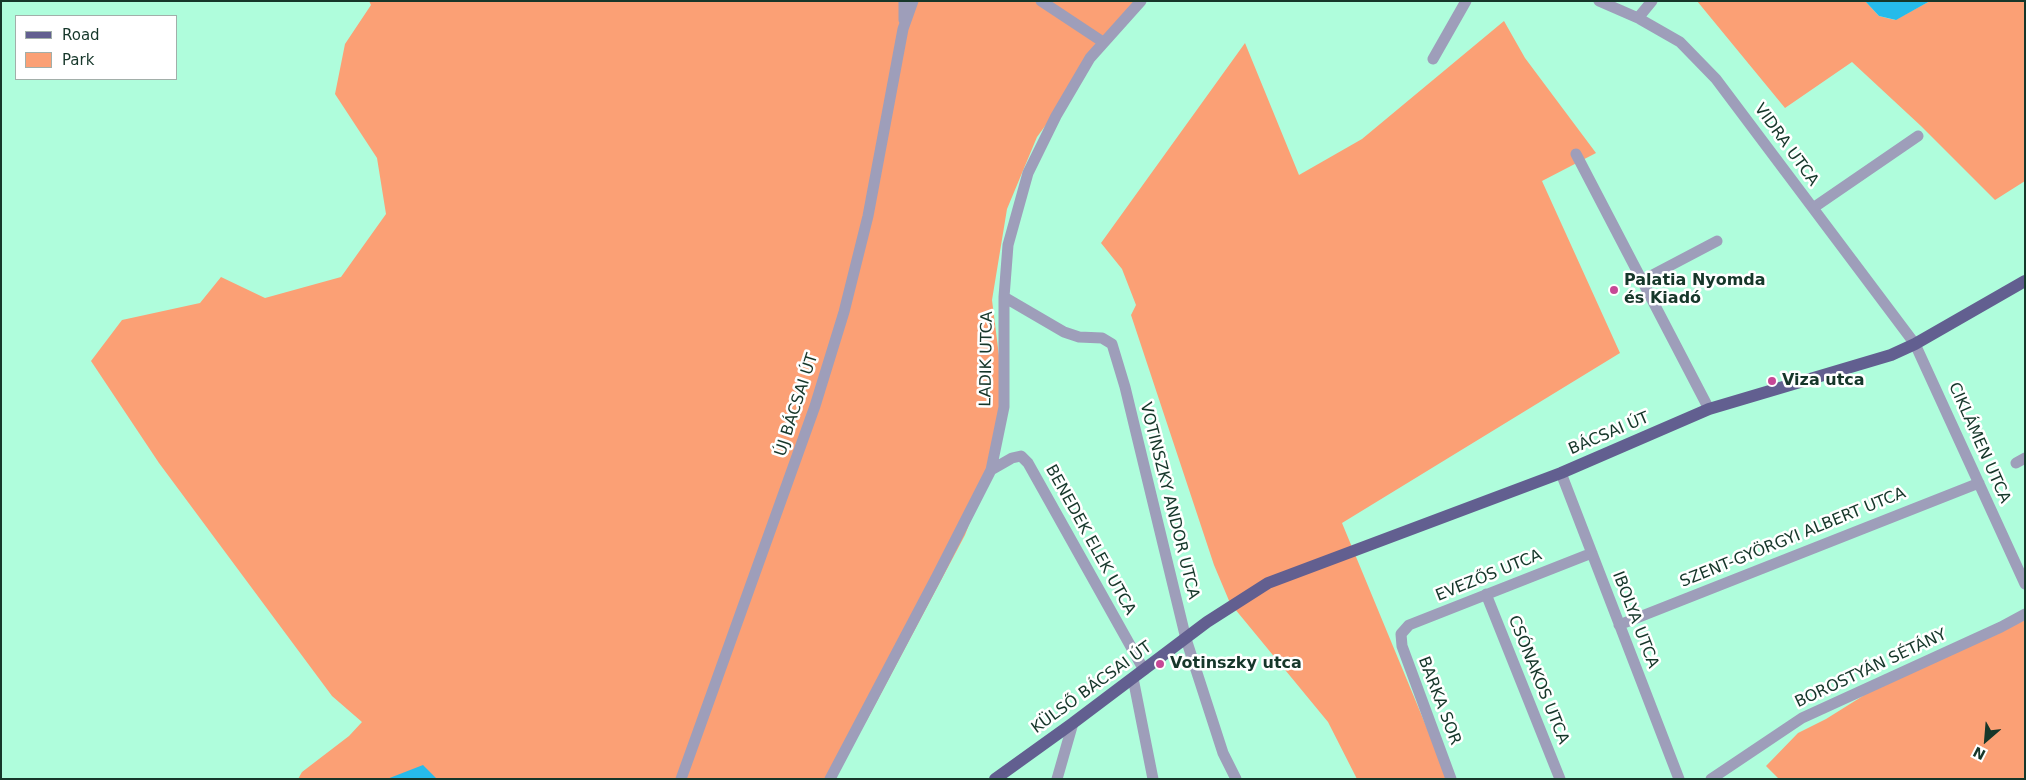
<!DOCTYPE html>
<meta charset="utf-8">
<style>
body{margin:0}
#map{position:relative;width:2026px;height:780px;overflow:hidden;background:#affddc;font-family:"DejaVu Sans",sans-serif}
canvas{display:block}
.frame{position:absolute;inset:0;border:2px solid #16372a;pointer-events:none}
.legend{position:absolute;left:15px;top:15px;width:162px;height:65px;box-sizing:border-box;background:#fff;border:1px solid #a2afaa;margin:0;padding:6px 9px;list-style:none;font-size:15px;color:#16372a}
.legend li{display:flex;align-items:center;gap:10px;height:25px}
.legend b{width:25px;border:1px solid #a2afaa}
.north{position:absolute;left:1961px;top:715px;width:50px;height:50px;-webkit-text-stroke:4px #fff;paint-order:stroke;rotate:207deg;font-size:14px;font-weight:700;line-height:20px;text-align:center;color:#16372a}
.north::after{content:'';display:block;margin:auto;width:18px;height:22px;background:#16372a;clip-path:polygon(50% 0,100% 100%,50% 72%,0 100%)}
</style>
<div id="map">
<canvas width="2026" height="780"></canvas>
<div class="frame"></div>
<ul class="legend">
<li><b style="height:6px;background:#625f90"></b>Road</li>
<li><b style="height:14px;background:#fba075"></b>Park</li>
</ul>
<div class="north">N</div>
</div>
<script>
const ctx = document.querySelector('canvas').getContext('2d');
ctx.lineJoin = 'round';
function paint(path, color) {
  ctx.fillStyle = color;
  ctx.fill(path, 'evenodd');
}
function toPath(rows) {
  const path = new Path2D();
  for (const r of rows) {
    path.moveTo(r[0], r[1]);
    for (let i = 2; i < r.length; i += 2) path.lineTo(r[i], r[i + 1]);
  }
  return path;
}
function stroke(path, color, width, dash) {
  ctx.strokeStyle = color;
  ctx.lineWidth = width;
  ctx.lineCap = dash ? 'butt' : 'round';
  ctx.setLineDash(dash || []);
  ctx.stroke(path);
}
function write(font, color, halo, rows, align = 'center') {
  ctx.font = font + ' "DejaVu Sans",sans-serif';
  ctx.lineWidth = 5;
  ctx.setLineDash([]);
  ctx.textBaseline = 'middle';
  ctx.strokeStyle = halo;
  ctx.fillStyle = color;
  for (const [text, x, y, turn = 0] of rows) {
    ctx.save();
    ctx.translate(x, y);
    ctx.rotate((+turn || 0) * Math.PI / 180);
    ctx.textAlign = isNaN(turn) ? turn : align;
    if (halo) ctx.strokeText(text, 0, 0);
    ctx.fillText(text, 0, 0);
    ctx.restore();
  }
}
paint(toPath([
 [369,1,1137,1,1037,137,1007,209,992,300,1003,388,991,468,965,535,867,720,832,779,298,779,302,772,349,736,362,722,332,696,159,463,91,361,122,320,200,303,221,277,265,298,341,277,386,214,377,158,335,94,345,44,371,5],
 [1697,1,1865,1,1879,16,1895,20,1930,1,2025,1,2025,181,1995,200,1921,126,1852,62,1785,108],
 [1504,21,1525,58,1596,153,1542,181,1620,353,1342,523,1448,779,1357,779,1328,722,1230,603,1214,565,1131,315,1136,305,1122,269,1101,243,1245,43,1299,175,1362,139],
 [2025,620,2025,779,1779,779,1766,766,1798,733,1826,719,1866,694]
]), '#fba075');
paint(toPath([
 [1865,1,1930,1,1896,20,1879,16],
 [423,765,437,779,387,779]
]), '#26bbea');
stroke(toPath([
 [1041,1,1103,42],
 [1599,1,1638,18,1680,42,1716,79,1915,344,2025,584],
 [1638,18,1652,1],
 [904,20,904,1],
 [1433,59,1466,1],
 [1576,154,1709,409],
 [1813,208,1918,136],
 [1641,281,1717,241],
 [1004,297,1064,332,1079,337,1102,338,1112,344,1125,387,1186,639,1223,753,1236,779],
 [2016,463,2025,458],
 [991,470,1012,458,1021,456,1028,463,1144,670],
 [1561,473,1679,779],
 [1486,594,1560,779],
 [1619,625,1979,483],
 [1133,678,1153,779],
 [681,779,815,406,844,312,868,216,903,29,913,1],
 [830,779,937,576,991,470,1004,407,1004,297,1008,245,1028,173,1056,116,1090,58,1141,1],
 [1057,779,1073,723],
 [1451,779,1402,646,1401,634,1409,625,1592,553],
 [1711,779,1802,718,2001,627,2025,614]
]), '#9e9eba', 11);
stroke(toPath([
 [995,779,1073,723,1207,622,1268,583,1561,473,1709,409,1891,355,1915,344,2025,281]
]), '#625f90', 12);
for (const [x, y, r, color] of [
 [1614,290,5,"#c64896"],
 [1772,381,5,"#c64896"],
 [1160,664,5,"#c64896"]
]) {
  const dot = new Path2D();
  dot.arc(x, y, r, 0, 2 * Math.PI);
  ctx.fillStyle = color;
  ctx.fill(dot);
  stroke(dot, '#fff', 2);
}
write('16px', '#16372a', '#fff', [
 ["VIDRA UTCA",1786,145,54],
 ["LADIK UTCA",987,359,-89],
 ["ÚJ BÁCSAI ÚT",797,405,-72],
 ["BÁCSAI ÚT",1609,434,-23],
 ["CIKLÁMEN UTCA",1979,443,66],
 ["VOTINSZKY ANDOR UTCA",1169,501,76],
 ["SZENT-GYÖRGYI ALBERT UTCA",1793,538,-22],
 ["BENEDEK ELEK UTCA",1090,540,61],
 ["EVEZŐS UTCA",1489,576,-22],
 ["IBOLYA UTCA",1635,620,69],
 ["BOROSTYÁN SÉTÁNY",1871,669,-25],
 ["CSÓNAKOS UTCA",1538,680,68],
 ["KÜLSŐ BÁCSAI ÚT",1092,688,-36],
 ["BARKA SOR",1439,701,69]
]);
write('bold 16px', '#16372a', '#fff', [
 ["Palatia Nyomda",1624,281],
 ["és Kiadó",1624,299],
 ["Viza utca",1782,381],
 ["Votinszky utca",1170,664]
], 'left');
</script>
